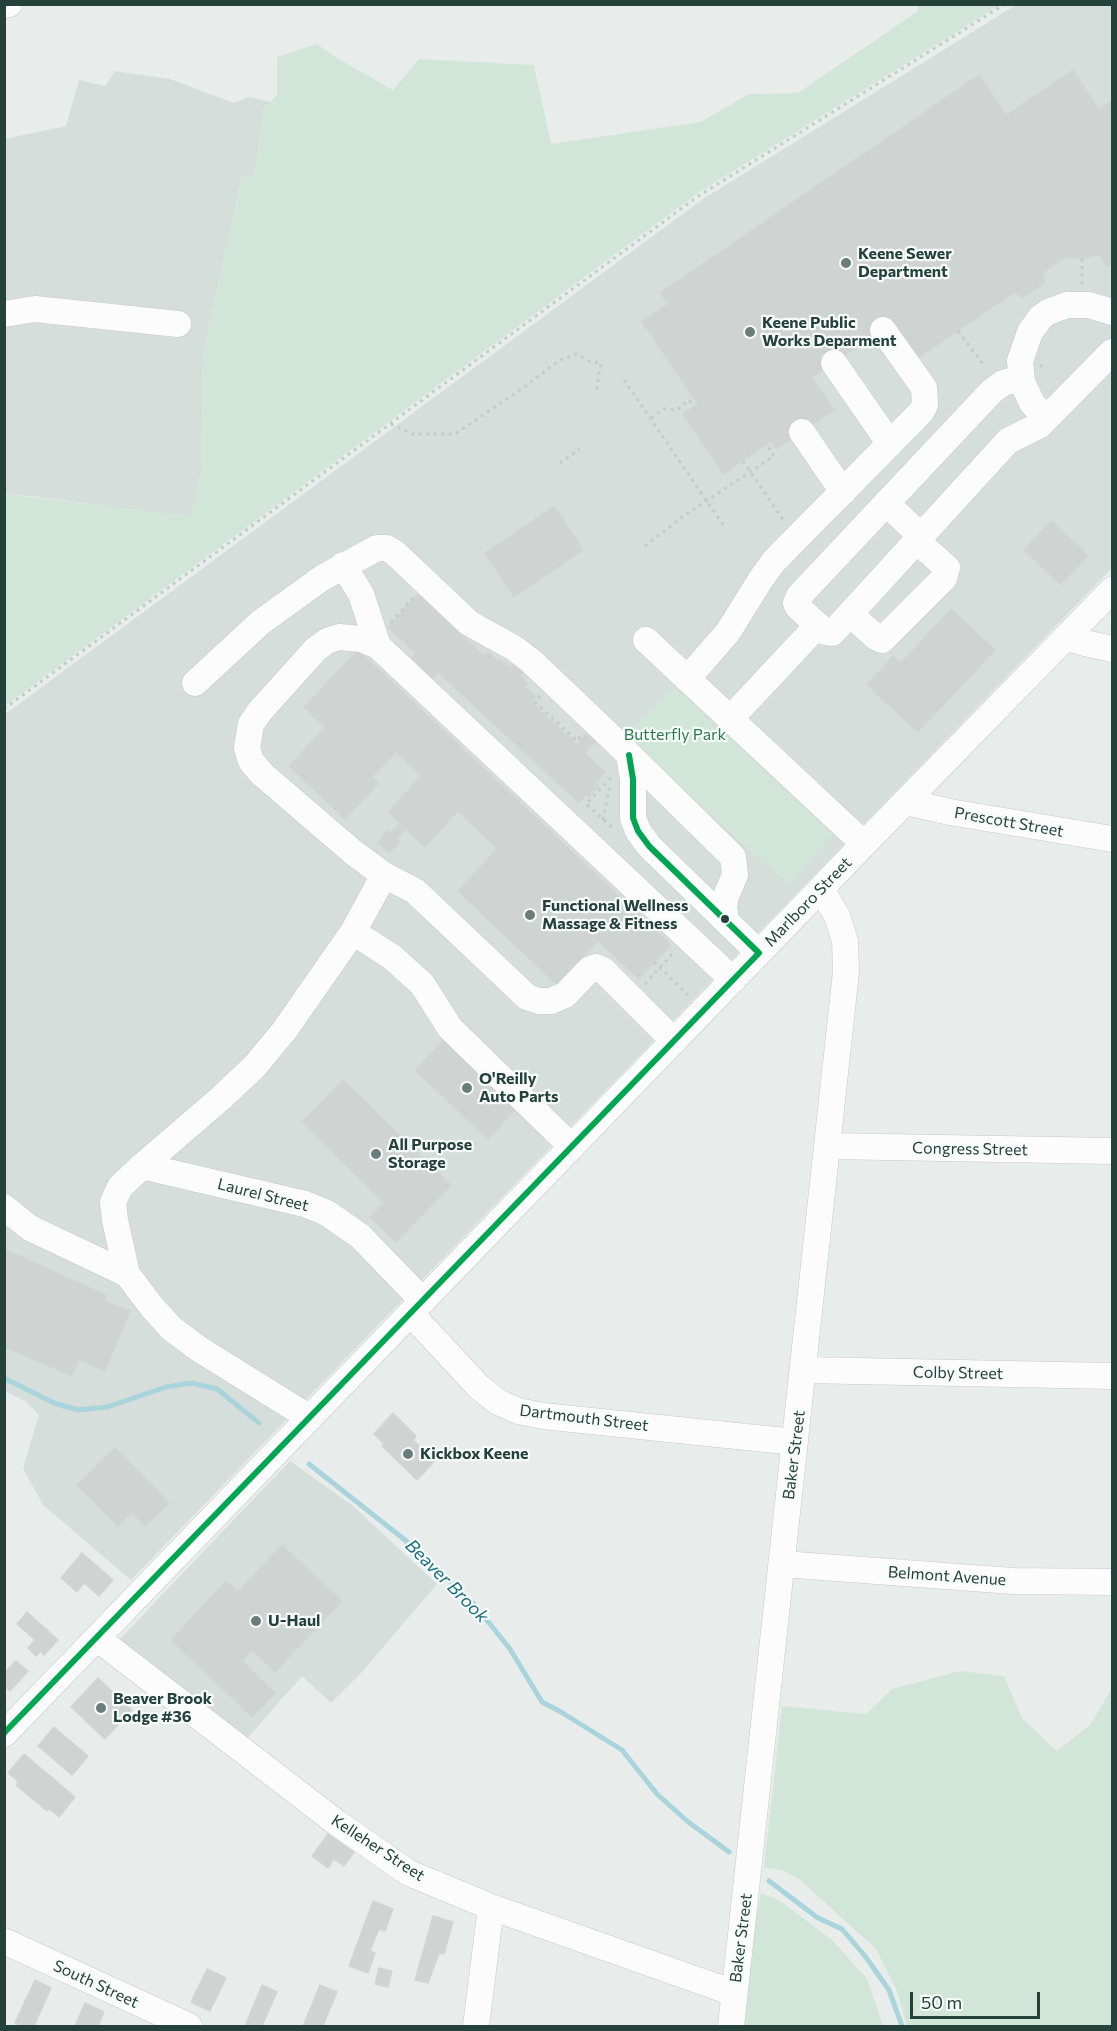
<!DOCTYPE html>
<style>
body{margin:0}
#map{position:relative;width:1117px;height:2031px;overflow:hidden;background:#e8edeb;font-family:Commissioner,sans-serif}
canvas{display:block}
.frame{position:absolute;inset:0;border:6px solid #24423a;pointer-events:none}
.scale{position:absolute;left:910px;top:1992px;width:130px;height:27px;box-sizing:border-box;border:3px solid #24423a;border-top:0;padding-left:8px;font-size:18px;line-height:21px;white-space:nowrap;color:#24423a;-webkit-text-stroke:4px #f7fbf9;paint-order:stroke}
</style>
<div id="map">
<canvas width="1117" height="2031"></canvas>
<div class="frame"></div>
<div class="scale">50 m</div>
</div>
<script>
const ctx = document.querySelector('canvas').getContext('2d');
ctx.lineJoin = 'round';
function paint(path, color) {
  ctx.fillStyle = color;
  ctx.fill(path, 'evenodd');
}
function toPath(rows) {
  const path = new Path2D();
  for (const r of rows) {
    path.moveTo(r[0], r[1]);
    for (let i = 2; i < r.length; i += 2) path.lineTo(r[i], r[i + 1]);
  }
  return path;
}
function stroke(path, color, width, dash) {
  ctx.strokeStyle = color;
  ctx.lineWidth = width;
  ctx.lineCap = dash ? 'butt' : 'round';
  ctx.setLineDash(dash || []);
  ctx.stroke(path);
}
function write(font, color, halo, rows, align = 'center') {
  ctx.font = font + ' Commissioner,sans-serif';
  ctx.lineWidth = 4.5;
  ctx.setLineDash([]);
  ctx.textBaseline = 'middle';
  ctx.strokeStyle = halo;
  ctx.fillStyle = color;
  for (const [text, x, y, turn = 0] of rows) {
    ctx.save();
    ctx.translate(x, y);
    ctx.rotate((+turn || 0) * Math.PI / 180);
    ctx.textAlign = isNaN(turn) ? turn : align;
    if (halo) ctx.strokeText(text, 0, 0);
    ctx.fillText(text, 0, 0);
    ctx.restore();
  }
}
paint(toPath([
 [1016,5,1112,5,1112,568,131,1580,43,1505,23,1468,39,1415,25,1401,5,1391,4,715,703,199],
 [115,71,170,79,234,103,249,97,271,102,264,109,254,178,242,176,203,356,201,473,191,517,30,496,5,494,4,139,66,126,79,80,105,86],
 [290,1461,353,1506,437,1584,363,1671,331,1703,302,1676,244,1742,116,1643]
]), '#d6dedb');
paint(toPath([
 [918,5,1000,5,698,193,5,706,5,494,191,516,201,473,203,356,242,176,254,177,264,109,277,95,277,57,317,44,335,57,393,90,419,59,534,65,551,144,701,122,749,94,798,93,918,11],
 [673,686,833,834,790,886,625,737],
 [960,1671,1004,1676,1022,1718,1057,1751,1090,1725,1112,1688,1112,2026,907,2026,897,1991,876,1949,799,1879,782,1870,764,1868,782,1706,866,1714,892,1689],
 [761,1893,780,1901,832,1940,867,1979,883,2026,741,2026,752,1911,758,1911]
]), '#d1e6d8');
stroke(toPath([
 [4,1378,54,1403,78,1410,107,1407,166,1387,192,1383,217,1389,259,1423],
 [309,1464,405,1540,474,1604,510,1649,542,1702,561,1712,622,1750,657,1794,687,1821,729,1852],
 [769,1881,818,1918,842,1929,865,1956,889,1990,902,2026]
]), '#a9d4db', 5);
const building = toPath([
 [1073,70,1099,110,1112,100,1112,263,1107,267,1098,254,1082,259,1066,257,1043,272,1045,283,1023,298,1015,292,914,361,890,325,812,378,834,410,777,449,771,441,724,474,683,414,698,404,642,322,668,304,660,293,979,75,1006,115,1073,70],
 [554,506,583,550,514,597,485,553,554,506],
 [1051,521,1088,555,1061,585,1024,550,1051,521],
 [418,594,484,656,488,652,498,661,500,659,510,668,514,663,524,672,520,676,528,684,525,687,536,697,531,702,577,744,586,734,596,742,585,753,605,772,596,783,599,787,589,797,586,795,579,803,438,672,432,679,410,659,416,653,388,627,418,594],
 [951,609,995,650,918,732,867,685,893,656,901,663,951,609],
 [358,650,671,945,639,979,598,941,556,984,458,891,497,849,458,811,425,847,406,829,397,839,400,842,389,853,377,843,388,830,390,833,400,823,388,812,421,776,396,752,372,777,379,783,345,819,289,766,325,727,304,707,358,650],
 [446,1038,518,1107,488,1139,415,1070,446,1038],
 [343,1080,451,1185,396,1242,370,1217,384,1203,302,1122,343,1080],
 [4,1249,106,1295,104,1301,130,1311,105,1371,79,1360,72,1376,4,1347,4,1249],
 [393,1413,416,1436,413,1440,435,1461,417,1480,382,1446,384,1444,374,1434,393,1413],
 [115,1447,169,1503,145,1526,131,1512,118,1526,77,1485,115,1447],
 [282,1545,342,1601,275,1672,252,1650,242,1661,275,1693,252,1717,171,1640,226,1581,238,1592,282,1545],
 [82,1553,113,1580,99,1596,84,1583,77,1592,61,1578,82,1553],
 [27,1612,58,1640,44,1655,41,1651,36,1656,28,1648,35,1640,17,1624,27,1612],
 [16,1661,28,1671,10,1691,4,1685,4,1673,16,1661],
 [98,1678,132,1710,105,1739,71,1707,98,1678],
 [54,1727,88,1756,72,1775,38,1746,54,1727],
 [24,1754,75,1797,59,1817,50,1809,47,1811,16,1785,18,1781,8,1773,24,1754],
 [328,1834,354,1852,344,1866,334,1859,328,1868,312,1856,328,1834],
 [373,1901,393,1909,385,1931,379,1929,370,1951,375,1953,368,1973,349,1966,373,1901],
 [433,1916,453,1922,444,1954,439,1953,428,1983,415,1980,433,1916],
 [379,1968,392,1971,388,1987,375,1984,379,1968],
 [207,1969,226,1978,210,2011,191,2002,207,1969],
 [35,1980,51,1988,34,2026,23,2026,15,2023,35,1980],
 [262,1985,277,1992,262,2026,245,2026,262,1985],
 [320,1985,337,1992,323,2026,303,2026,320,1985],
 [85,2003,104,2012,98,2026,75,2026,85,2003]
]);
paint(building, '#cfd4d2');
stroke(building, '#d1d6d4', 1.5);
const minor = toPath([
 [4,5,9,4],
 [4,314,35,309,178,324],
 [834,363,890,444],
 [1021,378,1003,383,992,391,799,596,796,603,798,607,825,632,832,633,836,629,1008,441,1040,425,1112,352],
 [1046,419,1032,403,1022,382,1020,361,1030,332,1041,317,1048,312,1067,305,1089,305,1112,312],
 [802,432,843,492],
 [886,503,921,536],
 [343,565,361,594,378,646],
 [850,614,877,638,882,640,944,578,947,568,917,541],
 [1068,638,1085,643,1112,649],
 [646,640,864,844],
 [687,679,728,632,761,579,774,561,921,412,925,405,924,388,883,330],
 [195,683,261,622,322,578,377,548,387,548,395,553,469,623,514,648,531,661,611,737,733,857,735,875,726,896,724,907,726,919],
 [730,719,818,625],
 [629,755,633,779,633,818,638,831,649,846,759,953],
 [906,802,950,812,1112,839],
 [384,875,415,891,527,997,539,1001,551,1001,565,995,590,969,596,967,604,971,674,1041],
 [353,932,392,957,422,984,450,1028,572,1147],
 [828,1146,1112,1151],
 [142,1166,305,1204,327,1213,360,1236,423,1301],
 [4,1207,30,1228,127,1274],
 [411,1314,479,1387,498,1402,518,1411,543,1416,795,1442],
 [804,1370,1112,1376],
 [310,1418,199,1349,172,1329,152,1307,127,1274,115,1220,113,1202,120,1187,142,1166,221,1098,254,1067,284,1031,353,932,384,875,354,853,262,774,251,761,247,748,251,724,260,711,316,649,327,641,339,637,361,639,378,646,733,980],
 [782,1564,1013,1581,1112,1582],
 [98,1639,337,1823,409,1873,491,1907,734,1993],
 [4,1734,864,844,1112,590],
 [4,1941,189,2026],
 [476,2026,491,1907],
 [731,2026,846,972,845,941,837,916,821,889]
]);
stroke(minor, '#c5cac8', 27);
stroke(toPath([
 [1082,284,1082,259],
 [958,331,983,364],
 [1040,366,1048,366],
 [624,380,724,526],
 [651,418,664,409,677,410,689,400,694,407],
 [391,424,412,434,455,434,523,388,560,360,576,354,589,361,601,363,596,392],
 [743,461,784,521],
 [560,463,580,449],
 [645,546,682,517,774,456,769,449,774,445],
 [391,622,413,598],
 [540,696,535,702,577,741,581,736],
 [4,709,697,197,1005,4],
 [611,778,586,804,615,830],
 [603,820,610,786],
 [654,962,688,995],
 [645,984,673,953]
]), '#c3ccca', 3, [3, 4.5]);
stroke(minor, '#fcfcfc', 26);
stroke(toPath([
 [4,1733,759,953,649,846,638,831,633,818,633,779,629,755]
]), '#00a651', 6);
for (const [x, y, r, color] of [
 [846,263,6,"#697e78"],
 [750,332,6,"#697e78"],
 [530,915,6,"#697e78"],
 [725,919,5,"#24423a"],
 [467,1088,6,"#697e78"],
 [376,1154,6,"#697e78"],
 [408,1454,6,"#697e78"],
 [256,1621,6,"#697e78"],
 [101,1708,6,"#697e78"]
]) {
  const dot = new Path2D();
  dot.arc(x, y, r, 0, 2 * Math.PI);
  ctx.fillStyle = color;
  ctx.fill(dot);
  stroke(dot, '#f7fbf9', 2);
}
write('bold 16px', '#24423a', '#f7fbf9', [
 ["Keene Sewer",858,254],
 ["Department",858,272],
 ["Keene Public",762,323],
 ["Works Deparment",762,341],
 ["Functional Wellness",542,906],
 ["Massage & Fitness",542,924],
 ["O'Reilly",479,1079],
 ["Auto Parts",479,1097],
 ["All Purpose",388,1145],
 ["Storage",388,1163],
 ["Kickbox Keene",420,1454],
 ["U-Haul",268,1621],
 ["Beaver Brook",113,1699],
 ["Lodge #36",113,1717]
], 'left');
write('16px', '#2d7a4b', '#f7fbf9', [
 ["Butterfly Park",675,735]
]);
write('16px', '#24423a', '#f7fbf9', [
 ["Prescott Street",1009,822,10],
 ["Marlboro Street",808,902,-46],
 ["Congress Street",970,1149,1],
 ["Laurel Street",263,1195,14],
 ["Colby Street",958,1373,1],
 ["Dartmouth Street",584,1418,7],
 ["Baker Street",794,1455,-83],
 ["Belmont Avenue",947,1576,4],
 ["Kelleher Street",378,1848,33],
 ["Baker Street",741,1938,-83],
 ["South Street",96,1984,25]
]);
write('italic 18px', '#1c6f80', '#f7fbf9', [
 ["Beaver Brook",447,1581,45]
]);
</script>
